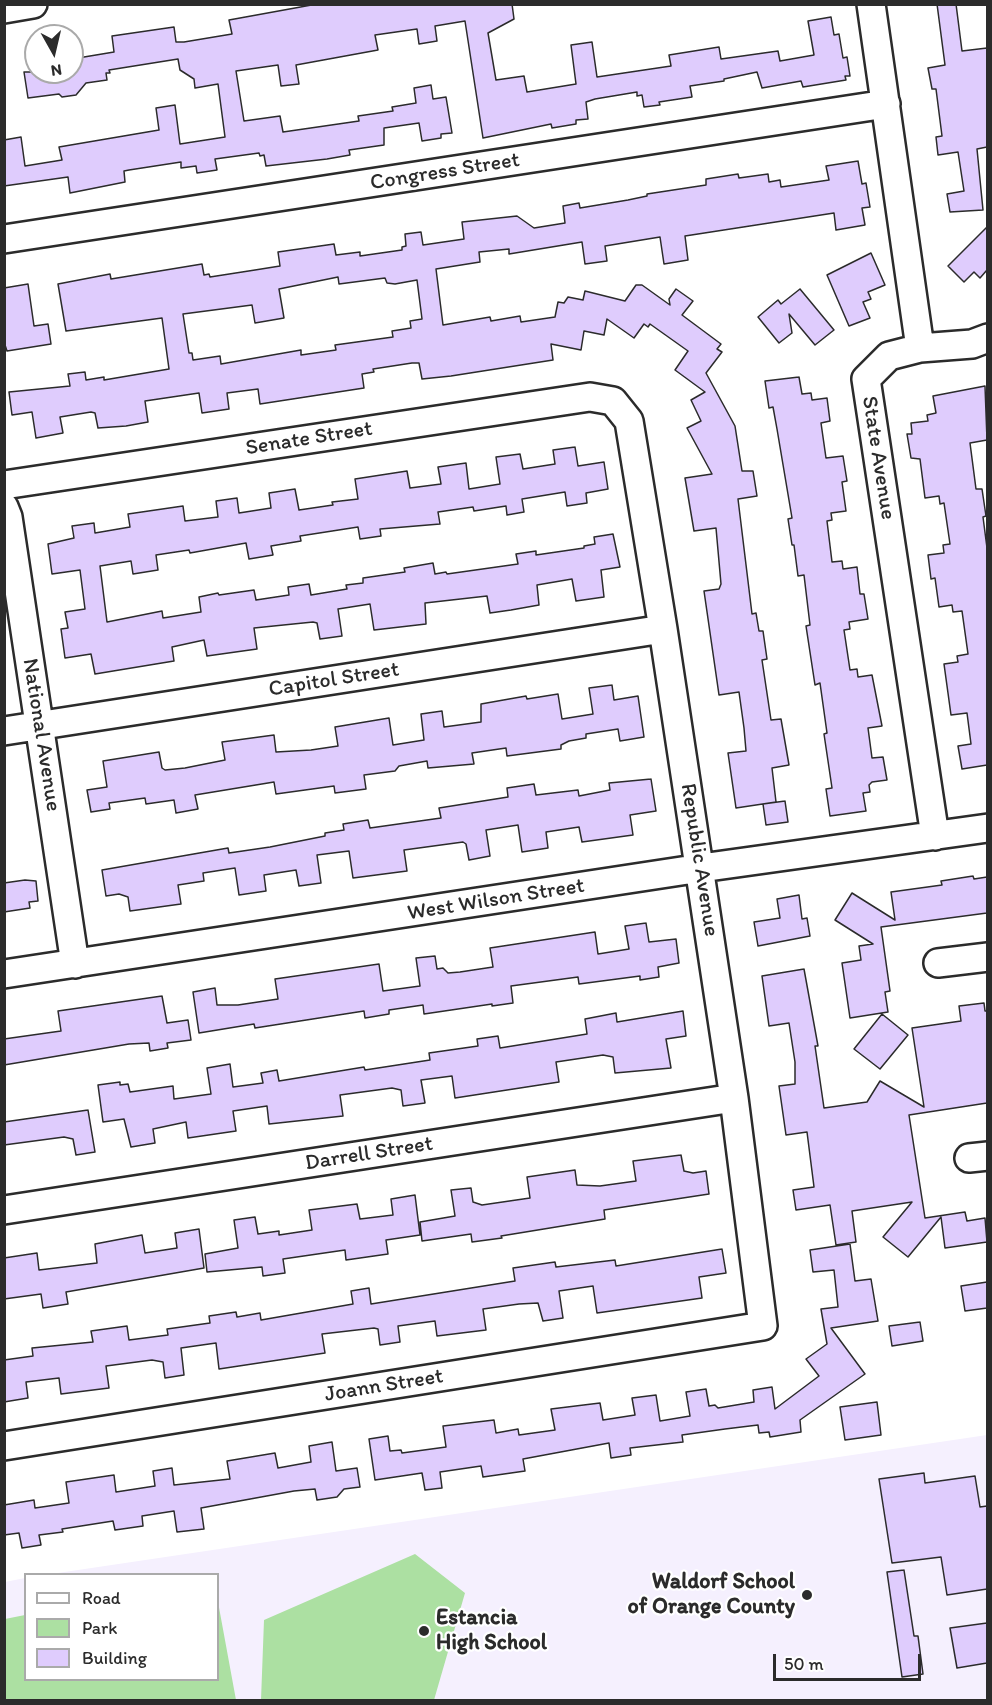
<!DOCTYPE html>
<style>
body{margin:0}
#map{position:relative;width:992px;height:1705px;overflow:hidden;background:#fff;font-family:Itim,sans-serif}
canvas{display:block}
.frame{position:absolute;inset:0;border:6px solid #2b2b2b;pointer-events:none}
.legend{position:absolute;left:24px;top:1573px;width:195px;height:108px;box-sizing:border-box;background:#fff;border:2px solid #aaa;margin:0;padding:8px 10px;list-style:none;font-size:18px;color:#2b2b2b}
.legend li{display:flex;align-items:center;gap:12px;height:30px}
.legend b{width:30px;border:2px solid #aaa}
.north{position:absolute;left:24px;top:24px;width:60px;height:60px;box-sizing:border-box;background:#fff;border:2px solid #aaa;border-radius:50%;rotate:172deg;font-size:16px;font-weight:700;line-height:24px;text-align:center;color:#2b2b2b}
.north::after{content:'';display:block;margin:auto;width:21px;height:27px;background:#2b2b2b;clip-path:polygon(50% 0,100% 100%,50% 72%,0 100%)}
.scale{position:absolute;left:773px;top:1654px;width:148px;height:27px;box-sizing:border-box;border:3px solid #2b2b2b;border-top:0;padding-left:8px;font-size:18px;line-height:21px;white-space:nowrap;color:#2b2b2b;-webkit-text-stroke:4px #fff;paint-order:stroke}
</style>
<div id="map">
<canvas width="992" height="1705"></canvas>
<div class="frame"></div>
<ul class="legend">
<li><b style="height:8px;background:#fff"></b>Road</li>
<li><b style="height:16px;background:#ace0a2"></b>Park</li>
<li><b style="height:16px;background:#dfccfd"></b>Building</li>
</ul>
<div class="north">N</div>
<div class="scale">50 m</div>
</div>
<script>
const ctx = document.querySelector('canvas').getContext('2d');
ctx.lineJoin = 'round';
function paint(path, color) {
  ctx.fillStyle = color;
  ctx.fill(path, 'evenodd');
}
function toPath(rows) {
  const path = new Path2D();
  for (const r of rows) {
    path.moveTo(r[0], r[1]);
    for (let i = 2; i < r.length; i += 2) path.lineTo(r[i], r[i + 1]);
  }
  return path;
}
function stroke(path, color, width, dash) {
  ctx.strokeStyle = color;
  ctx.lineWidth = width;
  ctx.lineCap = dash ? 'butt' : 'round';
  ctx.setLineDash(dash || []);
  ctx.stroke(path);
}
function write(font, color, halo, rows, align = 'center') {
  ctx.font = font + ' Itim,sans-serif';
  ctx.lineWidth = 4.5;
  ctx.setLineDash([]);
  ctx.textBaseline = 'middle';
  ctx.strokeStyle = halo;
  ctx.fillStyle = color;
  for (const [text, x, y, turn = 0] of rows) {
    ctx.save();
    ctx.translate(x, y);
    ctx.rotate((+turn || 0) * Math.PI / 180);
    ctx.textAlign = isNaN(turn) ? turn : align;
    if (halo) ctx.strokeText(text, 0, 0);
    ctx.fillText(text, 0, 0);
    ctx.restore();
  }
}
paint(toPath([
 [987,1435,987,1700,5,1700,5,1582,25,1578,26,1680,218,1680,218,1574,51,1574]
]), '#f5f0fe');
paint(toPath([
 [415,1554,465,1593,434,1700,261,1700,264,1620],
 [218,1602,236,1700,5,1700,5,1619,25,1615,26,1680,218,1680]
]), '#ace0a2');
const building = toPath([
 [317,4,512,4,514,19,488,33,496,80,524,76,527,92,576,84,571,45,592,42,597,77,671,66,669,55,719,47,721,59,778,51,780,61,814,55,808,21,831,17,834,35,839,34,843,58,847,57,850,76,845,76,846,80,803,87,801,81,762,88,757,72,724,79,724,81,690,86,692,97,659,102,660,105,644,107,642,95,637,96,637,92,595,99,586,102,588,119,576,120,576,124,552,128,551,124,483,138,465,21,435,26,437,41,419,44,417,29,375,35,378,50,296,65,299,84,281,86,278,65,236,71,244,121,280,116,283,132,359,121,358,116,393,111,392,107,416,103,414,88,431,85,433,99,446,97,452,133,441,134,441,138,422,141,419,123,384,128,384,145,349,150,350,155,327,159,266,166,264,155,260,156,259,153,215,159,217,170,197,173,196,166,181,168,181,162,129,170,124,171,125,182,70,193,68,177,4,186,4,140,21,137,25,166,62,160,59,147,159,130,156,108,175,105,180,144,225,137,218,84,195,88,194,79,180,70,178,59,109,70,110,73,106,73,107,80,86,83,76,95,62,97,59,94,28,98,24,72,72,72,72,59,114,52,112,36,174,27,176,42,184,42,232,34,229,20,317,4],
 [937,4,956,4,962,51,987,48,987,147,977,149,983,210,950,212,947,194,964,191,958,152,938,155,936,137,942,136,936,89,932,89,928,68,945,65,937,4],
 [858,161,862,184,866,183,870,207,862,208,865,225,836,230,834,213,685,236,688,260,664,264,660,237,605,246,607,261,585,264,582,242,509,254,509,249,479,252,480,262,436,269,443,325,490,317,491,321,520,316,521,322,555,317,558,302,564,303,568,297,583,300,585,291,625,301,636,285,642,285,670,305,669,299,676,289,693,301,682,315,721,344,717,349,722,352,706,373,735,426,742,471,753,471,757,496,738,499,752,614,756,613,759,631,763,631,767,659,762,660,771,720,781,719,789,765,772,768,776,802,736,808,728,753,746,751,744,728,739,692,719,695,704,591,719,589,721,584,716,528,694,531,685,478,712,474,687,428,701,421,691,400,705,392,675,370,688,351,650,324,648,327,644,324,634,338,607,319,604,335,584,331,581,350,551,344,553,360,451,376,422,379,419,363,412,363,373,369,374,372,362,374,364,388,260,404,258,389,227,393,229,409,202,413,199,393,145,401,148,422,126,426,98,428,95,413,91,412,60,417,63,433,36,438,32,412,12,415,9,392,70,386,68,374,85,372,86,380,104,377,104,380,169,369,162,318,66,331,58,284,110,274,111,279,202,264,204,275,209,274,210,277,255,270,280,266,278,252,334,244,336,255,360,252,360,256,402,250,402,247,406,246,405,234,421,232,423,245,464,239,462,222,517,216,534,228,565,223,563,206,579,203,580,208,628,200,647,196,647,194,706,185,706,179,738,174,739,178,768,174,769,182,780,180,781,187,829,180,826,166,858,161],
 [338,277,339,284,385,278,387,283,395,284,417,280,422,319,410,321,411,328,392,331,393,337,335,345,336,350,301,355,301,350,221,364,220,356,193,360,192,353,189,353,183,314,252,305,255,323,284,318,279,289,338,277],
 [987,227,987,270,980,278,974,272,964,282,948,266,987,227],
 [871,253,885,285,868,292,871,299,863,302,870,318,849,326,827,275,871,253],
 [28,284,34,326,48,324,51,344,7,351,4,342,4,288,28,284],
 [800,289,834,330,815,345,789,314,792,333,779,343,758,317,778,300,781,304,800,289],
 [799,377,802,394,811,393,812,400,827,398,830,421,821,423,826,458,843,456,847,481,842,482,846,511,831,513,832,520,827,521,832,562,842,561,843,569,857,567,860,594,864,594,868,619,849,622,850,629,844,630,850,670,857,669,858,677,872,675,882,726,868,728,872,758,883,757,887,780,872,782,869,785,870,792,863,793,866,811,830,816,826,789,832,788,824,734,827,733,820,683,815,685,806,626,810,625,804,575,798,576,794,545,792,545,788,519,792,518,777,429,773,407,769,408,765,381,799,377],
 [985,386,987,440,970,443,976,489,982,489,986,516,983,517,987,548,987,765,962,769,958,746,971,744,967,713,951,715,944,664,958,662,957,656,968,654,962,611,953,612,952,605,939,607,935,578,931,579,928,555,944,553,943,545,950,544,944,503,940,504,939,496,925,498,920,459,911,458,907,434,912,434,911,423,928,421,927,415,936,413,933,396,985,386],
 [575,447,578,466,604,462,608,489,586,493,587,503,567,506,565,492,522,499,524,512,507,515,506,506,474,511,473,507,438,512,440,524,380,529,381,536,360,539,358,527,300,536,301,541,271,546,273,555,249,559,246,543,190,553,189,550,156,555,158,570,133,574,131,561,100,566,107,622,162,611,163,618,201,612,199,597,218,593,219,595,254,590,256,600,289,595,288,587,309,584,311,595,347,589,346,585,363,583,363,578,405,572,404,568,433,563,435,574,446,572,447,574,518,564,516,554,536,551,536,555,584,548,584,546,595,544,594,537,613,534,620,567,601,570,604,597,576,601,572,579,537,585,539,605,511,610,490,613,487,596,425,603,426,624,374,630,370,604,338,609,342,636,320,639,317,623,313,622,254,628,257,649,207,656,204,640,172,647,174,661,95,674,91,654,65,658,61,629,68,628,65,612,85,609,80,570,52,574,48,544,74,538,72,526,94,523,95,533,130,527,128,514,183,506,185,521,218,517,216,501,237,498,239,513,271,508,269,493,295,489,299,510,333,505,332,502,358,499,355,479,407,471,410,488,441,484,438,467,466,463,469,489,500,484,496,457,520,454,523,469,555,464,553,450,575,447],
 [612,685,614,700,638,696,644,737,620,741,618,729,586,734,586,738,569,741,561,745,561,749,507,756,506,748,472,753,474,764,428,768,427,761,399,766,395,771,364,775,366,789,335,793,334,786,276,794,274,782,195,795,198,809,176,813,174,800,146,804,145,798,109,803,110,809,91,812,87,790,107,787,103,761,159,752,162,768,165,770,185,768,225,760,222,742,274,735,276,752,311,750,338,746,335,727,389,718,393,745,424,740,421,714,442,711,444,727,481,722,481,704,526,696,527,699,558,694,562,719,593,714,589,688,612,685],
 [651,779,656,811,630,815,633,835,582,842,579,827,546,832,548,848,522,852,518,825,486,830,490,856,469,860,466,844,463,842,404,850,407,871,353,878,349,851,317,855,321,883,299,886,296,870,264,875,266,891,239,895,235,868,203,873,204,881,178,885,181,904,130,911,128,897,119,894,106,896,102,870,228,848,229,853,270,847,325,836,325,833,344,830,343,824,368,820,370,828,441,818,439,808,508,797,507,788,534,784,536,795,578,790,579,796,610,790,609,783,651,779],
 [785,801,788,822,766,825,763,804,785,801],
 [973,876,974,879,987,877,987,913,881,927,890,991,885,992,888,1012,850,1018,842,963,861,960,859,946,873,944,835,920,852,893,895,920,891,892,942,885,941,881,973,876],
 [25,880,36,881,38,901,29,902,30,908,4,912,4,883,25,880],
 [799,895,802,919,807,918,810,936,758,946,754,922,780,918,777,899,799,895],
 [646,923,649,942,676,939,679,963,658,967,659,977,640,980,640,976,579,984,578,977,511,986,513,1003,492,1006,492,1004,424,1014,423,1005,389,1010,389,1014,365,1018,364,1011,255,1028,254,1024,199,1033,193,992,215,988,217,1005,238,1005,278,999,275,979,379,964,383,991,420,986,416,958,435,956,437,969,443,968,448,973,460,972,493,967,490,948,595,932,598,954,629,949,625,926,646,923],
 [804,969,818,1046,815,1046,824,1108,867,1102,880,1081,924,1107,912,1028,961,1021,959,1006,984,1003,985,1011,987,1011,987,1103,909,1115,925,1218,965,1212,967,1221,985,1218,987,1242,945,1248,941,1217,908,1257,883,1237,912,1202,852,1211,856,1242,836,1245,830,1205,796,1210,793,1190,814,1187,807,1132,786,1135,779,1086,795,1084,795,1062,789,1023,769,1026,762,976,804,969],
 [162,996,167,1023,188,1020,191,1040,167,1043,168,1048,150,1051,149,1043,129,1044,4,1065,4,1039,61,1031,58,1011,162,996],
 [683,1011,686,1036,666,1039,671,1068,615,1073,613,1057,603,1055,556,1062,559,1082,455,1098,452,1076,421,1080,425,1103,403,1106,401,1090,392,1088,340,1095,343,1116,269,1124,267,1106,233,1111,236,1131,188,1138,186,1122,153,1129,155,1143,131,1147,124,1119,103,1122,98,1085,120,1082,120,1085,128,1084,130,1092,173,1086,174,1099,211,1094,207,1068,230,1064,233,1087,263,1083,261,1073,277,1070,279,1081,364,1067,365,1070,430,1060,429,1053,478,1046,477,1039,498,1036,500,1048,587,1034,585,1019,616,1013,617,1022,683,1011],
 [882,1014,908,1035,880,1069,854,1049,882,1014],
 [88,1110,95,1152,76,1155,73,1139,64,1137,4,1145,4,1122,88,1110],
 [681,1155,684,1171,693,1173,706,1171,709,1194,604,1210,605,1219,501,1236,502,1238,472,1242,471,1234,422,1241,420,1222,455,1216,451,1190,471,1188,473,1202,482,1205,530,1198,527,1177,575,1170,577,1185,600,1186,636,1181,633,1161,681,1155],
 [415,1195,420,1235,386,1240,388,1254,346,1260,345,1250,283,1259,285,1273,263,1276,262,1267,207,1272,205,1254,238,1248,234,1220,255,1217,258,1234,279,1231,279,1235,312,1230,309,1210,357,1204,360,1219,393,1215,391,1199,415,1195],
 [199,1229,204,1268,66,1292,68,1304,43,1308,41,1294,4,1299,4,1258,37,1253,39,1270,97,1263,95,1244,142,1235,145,1253,177,1248,175,1233,199,1229],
 [850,1244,855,1281,871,1279,878,1321,831,1328,865,1374,800,1420,801,1432,770,1437,769,1432,759,1433,758,1425,725,1429,682,1435,683,1442,630,1448,631,1455,611,1458,609,1443,523,1459,525,1471,483,1477,481,1466,440,1472,442,1488,425,1490,422,1473,375,1480,369,1439,388,1436,390,1451,401,1450,402,1453,446,1447,443,1426,494,1420,496,1433,518,1429,519,1435,555,1430,551,1409,600,1403,603,1420,635,1415,632,1398,656,1395,660,1421,690,1416,686,1392,706,1389,709,1406,715,1405,718,1408,754,1402,753,1390,772,1387,775,1409,819,1376,806,1359,827,1344,821,1309,838,1307,834,1270,813,1272,810,1250,850,1244],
 [722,1249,726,1273,699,1277,702,1298,597,1313,593,1286,559,1291,563,1318,543,1321,538,1303,519,1304,483,1309,486,1330,437,1336,435,1321,398,1326,400,1342,380,1345,378,1329,374,1328,322,1334,325,1353,219,1369,216,1343,181,1348,184,1375,165,1378,163,1362,152,1360,106,1366,109,1388,61,1394,59,1378,26,1382,28,1398,4,1402,4,1360,33,1356,32,1348,93,1342,91,1331,127,1326,129,1340,168,1335,167,1329,210,1323,209,1316,236,1312,237,1317,260,1313,261,1320,353,1304,351,1291,369,1288,371,1304,515,1281,513,1268,555,1262,556,1267,615,1260,616,1266,722,1249],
 [987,1282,987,1308,965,1311,961,1286,987,1282],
 [920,1322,923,1341,892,1346,889,1326,920,1322],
 [877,1402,881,1435,845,1440,840,1407,877,1402],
 [332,1442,336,1471,357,1468,360,1487,344,1489,337,1497,317,1500,315,1489,294,1491,201,1508,204,1529,177,1532,174,1511,142,1516,143,1526,115,1530,113,1521,62,1529,63,1532,39,1535,41,1545,22,1548,19,1533,4,1535,4,1505,34,1500,35,1508,69,1503,66,1482,114,1475,116,1492,155,1486,153,1471,172,1468,174,1485,230,1479,227,1461,275,1453,278,1468,311,1462,309,1446,332,1442],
 [924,1473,925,1483,975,1476,980,1507,987,1506,987,1589,947,1595,941,1557,892,1563,879,1479,924,1473],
 [904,1570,914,1636,918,1636,923,1674,902,1677,887,1572,904,1570],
 [987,1623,987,1663,957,1668,950,1628,987,1623]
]);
paint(building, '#dfccfd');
stroke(building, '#2b2b2b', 1.5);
const minor = toPath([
 [871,4,920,348,889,356,866,379,935,836],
 [4,9,33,4],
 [4,239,886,104],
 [920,348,972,344,988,338],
 [4,485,590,397,613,401,629,421,663,629,734,1098,763,1326,4,1446],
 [4,507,8,517,75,964],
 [4,731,663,629],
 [938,963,988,957],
 [4,974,701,868,988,828],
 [969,1158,988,1156],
 [4,1210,734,1098]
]);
stroke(minor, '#2b2b2b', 32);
stroke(minor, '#fff', 27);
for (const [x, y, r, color] of [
 [807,1595,6,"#2b2b2b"],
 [424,1631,6,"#2b2b2b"]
]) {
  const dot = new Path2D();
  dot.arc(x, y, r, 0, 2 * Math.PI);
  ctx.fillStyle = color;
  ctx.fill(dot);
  stroke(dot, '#fff', 2);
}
write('22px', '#2b2b2b', '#fff', [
 ["Congress Street",445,172,-9],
 ["Senate Street",309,439,-9],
 ["State Avenue",878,458,81],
 ["Capitol Street",334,680,-9],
 ["National Avenue",41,735,81],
 ["Republic Avenue",699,860,81],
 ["West Wilson Street",496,900,-9],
 ["Darrell Street",369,1154,-9],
 ["Joann Street",384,1386,-9]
]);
write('bold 22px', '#2b2b2b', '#fff', [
 ["Waldorf School",795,1582],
 ["of Orange County",795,1607],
 ["Estancia",436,1618,"left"],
 ["High School",436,1643,"left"]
], 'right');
</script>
